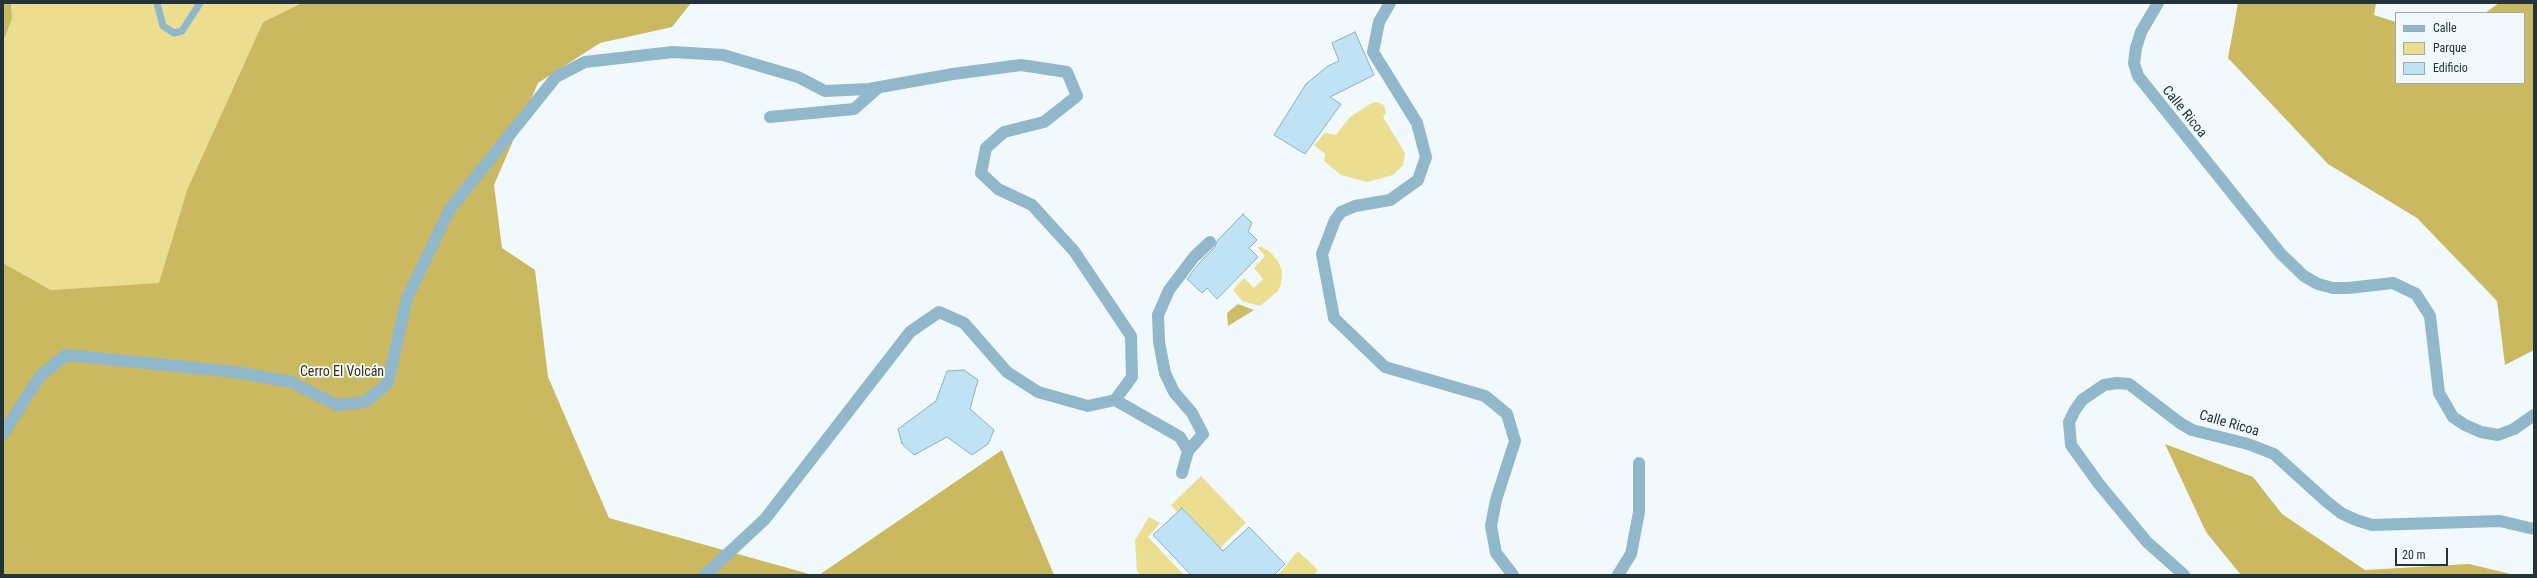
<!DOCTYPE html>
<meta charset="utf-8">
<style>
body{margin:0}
#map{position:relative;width:2537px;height:578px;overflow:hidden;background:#f1f9fc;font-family:"Roboto Condensed",sans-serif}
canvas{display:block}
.frame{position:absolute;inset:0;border:4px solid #23333a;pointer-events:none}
.legend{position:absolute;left:2395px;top:12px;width:130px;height:72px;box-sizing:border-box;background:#f1f9fc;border:1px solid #9faaae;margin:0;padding:5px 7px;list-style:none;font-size:12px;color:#23333a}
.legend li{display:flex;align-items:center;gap:8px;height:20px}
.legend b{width:20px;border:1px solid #9faaae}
.scale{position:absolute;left:2395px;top:548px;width:53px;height:18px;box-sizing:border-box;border:2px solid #23333a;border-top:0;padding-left:5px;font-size:12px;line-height:14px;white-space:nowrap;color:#23333a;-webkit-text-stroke:3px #f1f9fc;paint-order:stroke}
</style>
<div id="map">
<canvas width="2537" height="578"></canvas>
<div class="frame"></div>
<ul class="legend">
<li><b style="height:5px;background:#90b8ca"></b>Calle</li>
<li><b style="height:11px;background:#ecde91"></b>Parque</li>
<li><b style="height:11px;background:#bfe3f4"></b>Edificio</li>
</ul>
<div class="scale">20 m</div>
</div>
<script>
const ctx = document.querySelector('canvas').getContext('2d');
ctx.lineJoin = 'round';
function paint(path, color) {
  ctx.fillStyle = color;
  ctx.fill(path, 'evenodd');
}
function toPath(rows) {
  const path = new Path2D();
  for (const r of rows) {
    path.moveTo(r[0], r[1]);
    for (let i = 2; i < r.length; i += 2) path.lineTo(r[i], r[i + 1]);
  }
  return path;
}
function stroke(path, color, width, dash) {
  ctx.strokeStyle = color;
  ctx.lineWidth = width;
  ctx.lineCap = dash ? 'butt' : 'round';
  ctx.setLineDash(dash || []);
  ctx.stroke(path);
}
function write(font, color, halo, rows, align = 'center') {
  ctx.font = font + ' "Roboto Condensed",sans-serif';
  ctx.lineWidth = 3.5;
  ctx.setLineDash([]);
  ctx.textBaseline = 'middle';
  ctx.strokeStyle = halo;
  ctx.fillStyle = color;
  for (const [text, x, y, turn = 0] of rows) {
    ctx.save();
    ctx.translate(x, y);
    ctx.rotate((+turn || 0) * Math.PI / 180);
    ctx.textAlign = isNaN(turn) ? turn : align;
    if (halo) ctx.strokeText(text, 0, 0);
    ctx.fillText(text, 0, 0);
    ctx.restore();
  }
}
paint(toPath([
 [11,3,302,3,263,22,187,190,159,284,51,290,3,263,3,42,12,19],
 [1376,102,1384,105,1386,113,1383,117,1405,153,1403,165,1393,175,1367,182,1341,175,1324,161,1325,154,1314,145,1325,133,1336,135,1350,117,1370,104],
 [1257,247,1262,247,1270,252,1278,261,1282,271,1281,285,1278,291,1260,306,1242,301,1233,290,1244,278,1254,288,1263,279,1254,268,1265,256],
 [1201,476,1246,523,1220,548,1183,508,1178,513,1171,505],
 [1149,517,1160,523,1148,537,1184,575,1140,575,1137,571,1135,540],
 [1298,551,1318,570,1314,575,1278,575]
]), '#ecde91');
paint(toPath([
 [3,3,11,3,12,19,3,42],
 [302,3,691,3,672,27,600,43,538,83,494,185,502,248,535,270,548,377,609,518,813,575,3,575,3,263,51,290,159,283,187,190,263,22],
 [2238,3,2376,3,2374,15,2396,22,2396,83,2524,83,2524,13,2485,13,2499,3,2534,3,2534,350,2505,365,2497,301,2417,218,2328,164,2228,58],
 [2165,444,2253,477,2282,514,2365,570,2469,564,2515,575,2241,575,2206,532],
 [1002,450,1054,575,819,575]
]), '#cab960');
paint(toPath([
 [1238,304,1254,310,1228,326,1227,313]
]), '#cebd65');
const building = toPath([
 [1355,32,1374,75,1330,97,1341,104,1305,154,1274,135,1306,84,1328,66,1339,61,1332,43,1355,32],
 [1243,214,1252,223,1248,231,1257,240,1249,248,1258,257,1217,299,1207,288,1202,293,1187,279,1200,262,1215,247,1217,241,1243,214],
 [964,370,978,380,970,409,994,430,988,444,972,455,947,437,914,455,902,444,898,429,936,401,947,371,964,370],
 [1182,508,1223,551,1249,527,1285,564,1274,575,1191,575,1153,535,1182,508]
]);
paint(building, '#bfe3f4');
stroke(building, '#89b0c1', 1);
stroke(toPath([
 [157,3,163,26,174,33,182,31,200,3]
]), '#90b8ca', 7);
stroke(toPath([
 [1390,3,1379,22,1373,52,1417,123,1426,157,1418,180,1390,200,1355,206,1341,212,1335,220,1322,254,1334,318,1385,367,1485,396,1507,414,1515,441,1496,500,1491,526,1496,553,1513,575],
 [2158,3,2141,32,2136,48,2134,63,2138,76,2281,254,2304,276,2318,284,2333,288,2348,288,2393,283,2416,294,2430,316,2439,393,2453,417,2465,425,2481,432,2498,435,2514,429,2534,415],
 [770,117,854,109,879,87],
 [1115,400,1180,437,1188,451,1182,473],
 [3,434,40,376,66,355,235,372,291,382,337,405,365,402,388,383,407,298,450,209,556,77,585,62,673,52,723,55,798,77,825,91,869,89,953,74,1021,65,1067,72,1077,96,1044,122,1004,132,986,148,981,173,998,189,1032,205,1074,251,1131,336,1132,377,1115,400,1088,406,1038,392,1007,372,964,323,939,312,910,332,765,519,705,575],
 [1188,451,1203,434,1192,413,1174,392,1165,373,1159,342,1158,315,1169,290,1194,257,1210,242],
 [1618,575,1631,554,1639,512,1639,463],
 [2184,575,2147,542,2099,484,2071,445,2069,422,2075,410,2082,400,2104,385,2117,383,2129,384,2180,423,2192,430,2248,444,2274,454,2327,502,2341,513,2356,520,2372,525,2500,521,2534,529]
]), '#90b8ca', 12);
write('14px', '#23333a', '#f1f9fc', [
 ["Calle Ricoa",2184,112,51],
 ["Calle Ricoa",2229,424,16]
]);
write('14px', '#39320b', '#f1f9fc', [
 ["Cerro El Volcán",342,372]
]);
</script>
